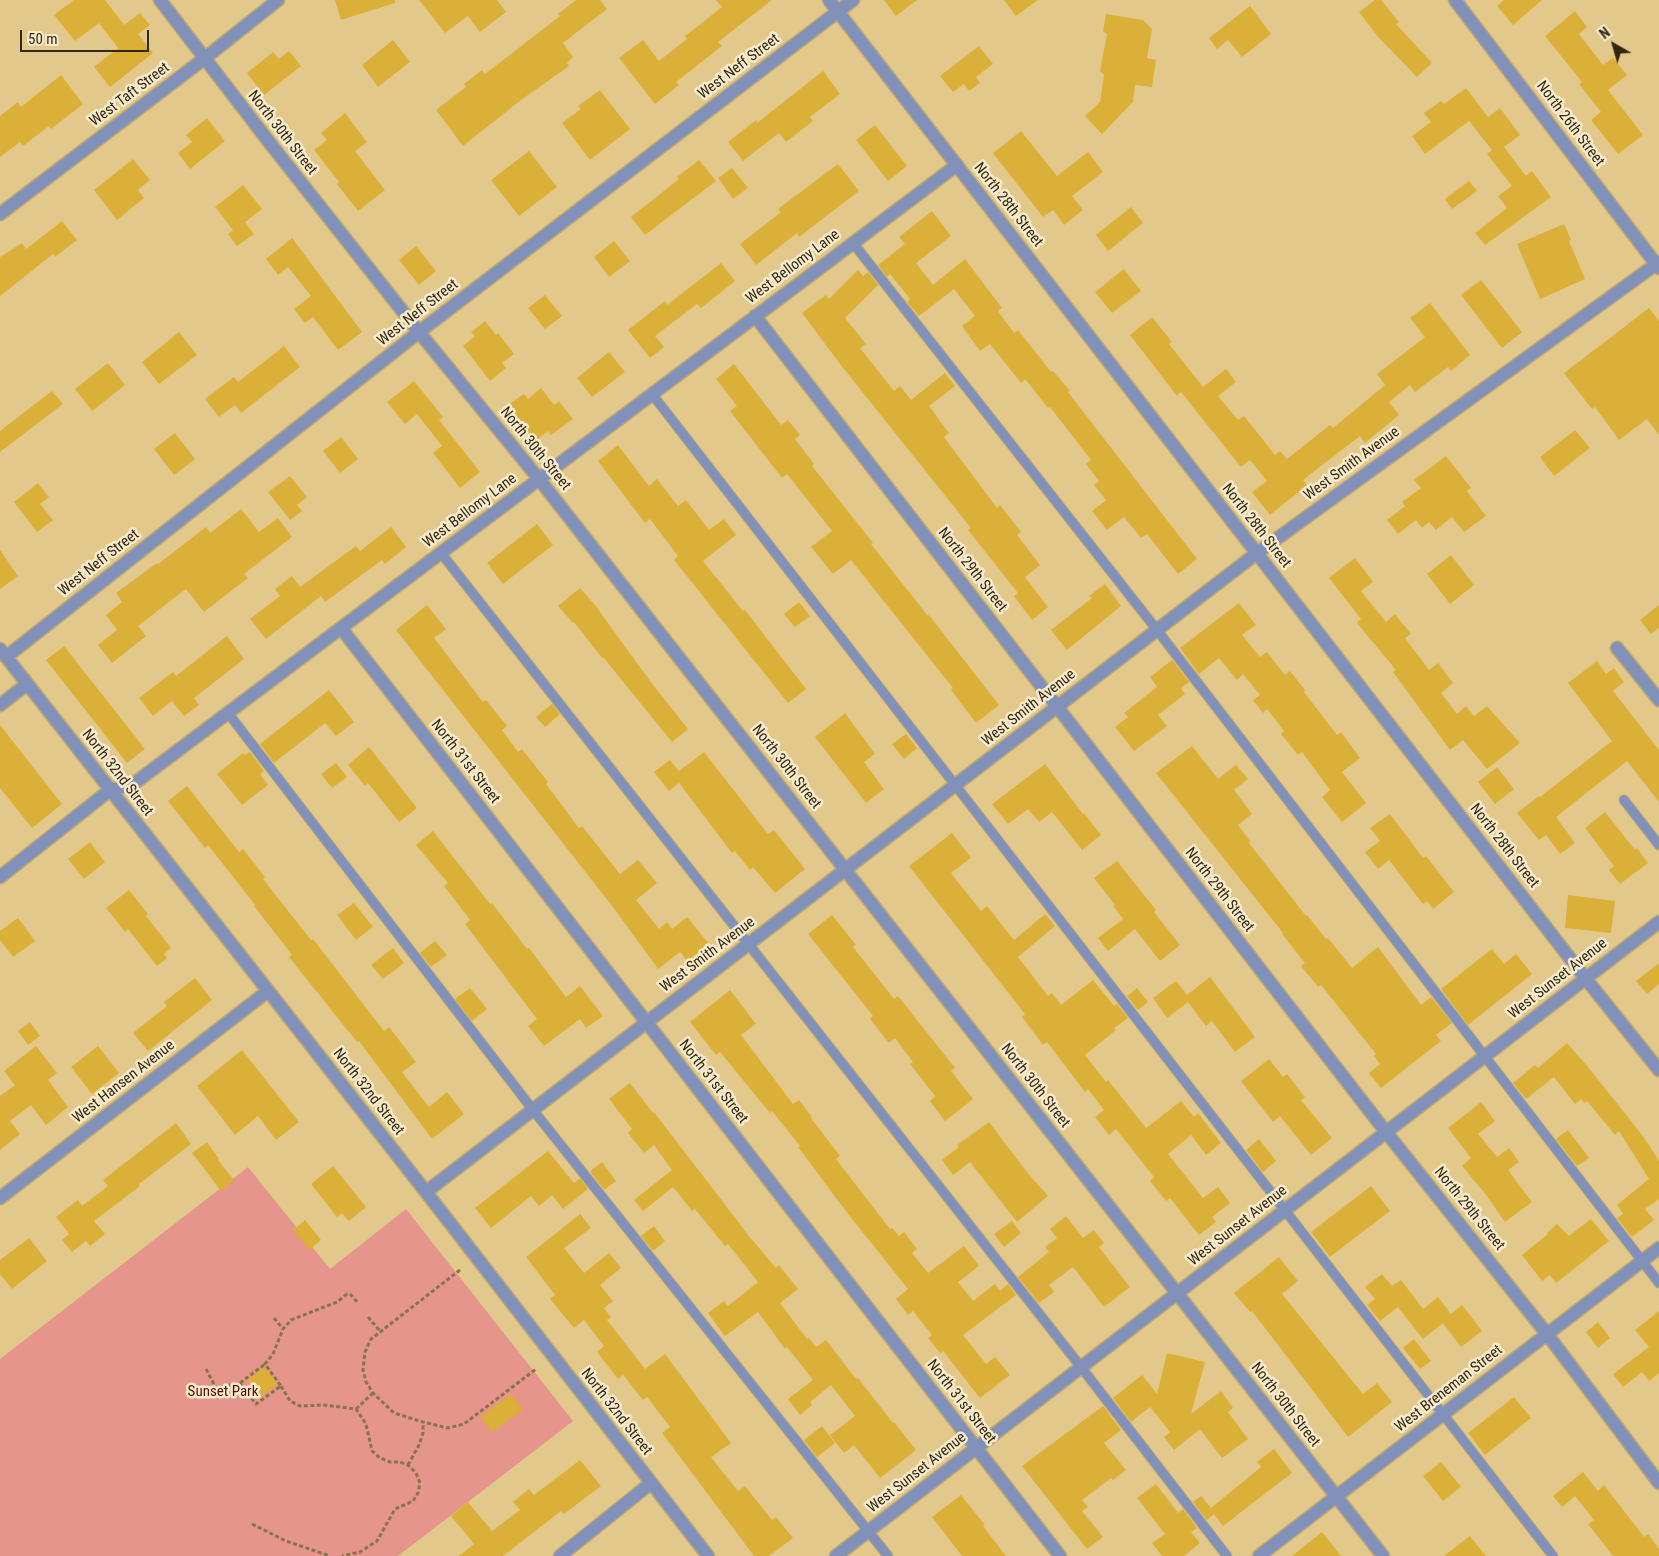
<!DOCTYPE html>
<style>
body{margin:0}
#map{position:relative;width:1659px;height:1556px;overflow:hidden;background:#e2c98b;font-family:"Roboto Condensed",sans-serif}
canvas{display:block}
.north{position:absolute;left:1589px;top:20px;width:50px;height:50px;-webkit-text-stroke:4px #f8ebcd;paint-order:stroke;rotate:322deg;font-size:14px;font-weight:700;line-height:20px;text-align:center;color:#32280f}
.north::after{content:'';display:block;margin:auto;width:18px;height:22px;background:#32280f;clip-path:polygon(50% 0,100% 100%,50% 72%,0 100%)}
.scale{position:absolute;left:20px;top:30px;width:129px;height:22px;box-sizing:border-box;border:2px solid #32280f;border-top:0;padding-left:6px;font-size:15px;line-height:18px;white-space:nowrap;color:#32280f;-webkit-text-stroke:4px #f8ebcd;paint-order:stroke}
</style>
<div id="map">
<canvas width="1659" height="1556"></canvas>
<div class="north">N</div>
<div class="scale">50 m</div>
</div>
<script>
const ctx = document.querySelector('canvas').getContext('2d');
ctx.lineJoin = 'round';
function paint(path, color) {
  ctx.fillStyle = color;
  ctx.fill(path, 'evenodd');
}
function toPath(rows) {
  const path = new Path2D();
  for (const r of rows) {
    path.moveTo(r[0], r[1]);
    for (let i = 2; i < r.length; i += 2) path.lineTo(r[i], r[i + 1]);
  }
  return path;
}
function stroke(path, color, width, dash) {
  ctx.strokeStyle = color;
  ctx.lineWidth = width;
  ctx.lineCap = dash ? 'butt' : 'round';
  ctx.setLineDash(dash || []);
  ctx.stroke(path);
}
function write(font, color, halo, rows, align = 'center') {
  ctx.font = font + ' "Roboto Condensed",sans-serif';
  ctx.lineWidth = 5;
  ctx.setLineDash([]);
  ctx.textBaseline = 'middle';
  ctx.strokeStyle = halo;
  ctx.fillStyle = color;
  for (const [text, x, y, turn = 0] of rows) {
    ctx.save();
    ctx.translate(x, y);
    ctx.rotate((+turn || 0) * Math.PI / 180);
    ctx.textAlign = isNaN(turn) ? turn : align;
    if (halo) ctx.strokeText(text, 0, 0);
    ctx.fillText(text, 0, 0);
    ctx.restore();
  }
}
paint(toPath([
 [248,1167,330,1269,406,1209,573,1421,398,1556,0,1556,0,1359]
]), '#e5958b');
paint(toPath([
 [74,0,105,0,124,25,140,13,150,25,138,34,153,53,110,87,94,67,118,48,99,23,75,41,54,15],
 [335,0,395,0,395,3,341,20],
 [419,0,497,0,506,12,480,32,468,16,445,33],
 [576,0,600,0,607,9,563,43,573,57,567,63,569,66,521,100,463,146,436,110,466,87,464,84,482,70,485,74,516,50,560,16,558,14],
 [716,0,772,0,718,42,722,46,676,82,679,85,655,104,619,58,643,40,659,61,687,39,685,36,722,7],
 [884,0,917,0,896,16],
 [1004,0,1038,0,1016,16],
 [1375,0,1381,0,1399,22,1396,24,1432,63,1417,77,1379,38,1359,12],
 [1504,0,1542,0,1513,25,1497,6],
 [1250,6,1271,34,1242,57,1228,40,1217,49,1209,38],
 [1575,11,1587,27,1579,34,1603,65,1613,58,1627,75,1608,90,1643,135,1618,154,1591,120,1601,112,1579,84,1582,82,1545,36],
 [1106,14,1143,20,1152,29,1147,58,1156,60,1152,87,1135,85,1133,102,1102,134,1085,116,1100,102,1104,75,1100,71,1107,34,1103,31],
 [393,40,410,62,378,87,362,65],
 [979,46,993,64,976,77,980,83,969,91,964,84,953,92,940,76],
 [289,51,301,66,264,95,247,73,273,52,279,59],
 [823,71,840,94,810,117,813,121,786,142,779,133,743,161,728,142,756,120,757,123],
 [61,75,83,104,51,129,49,126,23,146,20,142,0,157,0,116,18,102,21,107],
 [1466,88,1488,117,1500,108,1520,135,1504,147,1526,176,1532,171,1551,197,1485,245,1475,233,1507,208,1498,196,1512,186,1487,154,1492,150,1469,121,1425,154,1412,136,1431,122,1424,113,1441,101,1444,104],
 [600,90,630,129,590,160,562,123,581,109,578,106],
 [345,113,367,142,355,151,385,190,358,211,337,184,339,182,314,150,327,140,321,133],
 [207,118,225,141,190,169,178,153,192,142,186,135],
 [875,125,907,166,888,181,856,140],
 [1021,131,1057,176,1088,152,1103,172,1072,196,1083,210,1064,225,1053,210,1043,217,993,153],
 [529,151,557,187,519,216,491,180],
 [133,159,150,180,138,190,144,198,117,220,94,190],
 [699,160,716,181,645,235,631,217,679,179,677,177],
 [838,164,859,191,799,237,797,233,756,265,740,244,781,212,778,209],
 [732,168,748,188,733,199,718,178],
 [1469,181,1477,191,1452,209,1445,199],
 [243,185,262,209,245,222,254,234,237,246,228,234,233,230,215,207],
 [1131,207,1143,223,1108,251,1096,235],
 [932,211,951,236,916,263,933,285,965,259,1002,308,998,311,1014,333,1018,330,1051,372,1053,371,1070,391,1068,392,1197,559,1178,574,1147,534,1141,538,1124,517,1107,530,1092,511,1106,500,1094,485,1099,481,1086,464,1091,460,1050,407,1048,408,1025,379,1021,383,990,344,980,351,962,326,975,316,954,289,919,316,907,302,910,299,890,274,887,277,878,265,905,244,899,237],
 [62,221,77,240,55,257,53,254,0,296,0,257,22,243,26,249],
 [1564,224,1571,240,1569,241,1585,279,1540,299,1517,244],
 [292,238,362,332,338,350,313,317,305,323,294,309,311,296,288,267,278,275,266,259],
 [614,241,630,261,609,277,594,257],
 [416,246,436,271,419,285,399,260],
 [721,263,735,281,701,308,697,304,655,336,664,347,650,358,628,330,665,301,667,305],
 [1124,269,1141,291,1112,313,1095,292],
 [858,270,863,276,868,272,878,285,845,318,866,344,860,348,894,391,900,386,911,400,945,373,955,386,929,406,949,433,944,437,997,508,1000,505,1021,532,1017,535,1040,565,1025,577,1048,607,1032,620,1014,596,1018,593,968,530,971,528,840,364,802,313,826,295,829,299],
 [1481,280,1522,332,1502,348,1461,295],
 [545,295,562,316,545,329,528,308],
 [1430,303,1470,355,1451,371,1448,367,1415,392,1410,385,1389,402,1399,415,1365,443,1360,436,1303,480,1307,485,1270,515,1252,492,1267,481,1250,460,1241,467,1181,392,1177,396,1130,335,1152,317,1172,342,1169,344,1203,387,1226,369,1236,382,1218,396,1238,420,1244,416,1275,455,1280,451,1287,459,1330,425,1333,428,1385,385,1377,374,1425,337,1410,318],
 [1649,308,1659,321,1659,435,1647,419,1619,440,1595,407,1592,409,1564,373],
 [485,321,496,335,498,333,514,354,502,363,506,368,490,381,463,346,475,336,471,332],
 [179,332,197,355,159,384,142,362],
 [284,346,300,367,241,413,235,405,219,417,205,399,234,377,238,382],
 [609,352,625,372,592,397,577,378],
 [108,363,125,385,92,411,75,389],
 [734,364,781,425,788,420,800,435,795,439,814,464,812,466,873,543,871,544,928,616,929,615,999,705,976,723,951,690,953,688,851,560,833,574,811,547,832,531,787,474,782,478,730,411,737,406,716,379],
 [414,381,443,417,439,420,480,472,460,488,433,453,442,446,417,414,405,424,387,402],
 [541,388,554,405,559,401,573,419,551,435,548,431,535,441,508,405,524,394,528,399],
 [52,391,63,404,0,452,0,431],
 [1575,430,1590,448,1554,476,1540,457],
 [175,433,195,459,174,475,154,449],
 [341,437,358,459,340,473,323,451],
 [618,445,649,486,657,479,678,506,686,500,709,530,724,519,736,535,703,561,743,611,745,610,806,689,788,703,674,560,678,556,650,519,645,523,598,461],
 [1446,456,1471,488,1467,491,1486,516,1464,532,1452,517,1436,530,1429,522,1422,528,1416,520,1398,534,1387,520,1405,506,1402,502,1421,488,1414,480],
 [290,476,307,497,297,505,302,511,290,520,268,492],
 [38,483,49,497,40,504,53,520,37,532,14,502],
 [241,509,259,532,278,518,292,537,244,574,248,578,204,612,186,589,138,626,146,636,112,663,98,645,117,630,106,615,122,602,116,593,157,563,158,564,206,527,210,533],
 [537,524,553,545,503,584,487,563],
 [391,527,406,547,385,564,382,560,325,602,321,596,266,639,250,619,280,596,275,589,292,576,300,587,356,546,360,551],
 [0,550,18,576,0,589],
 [1451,555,1474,585,1450,604,1427,574],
 [1355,558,1373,582,1361,591,1386,622,1395,614,1411,634,1405,638,1429,670,1438,663,1453,683,1441,693,1457,714,1466,706,1474,716,1487,706,1520,743,1487,769,1463,740,1450,750,1393,672,1396,670,1357,623,1361,619,1329,578],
 [1105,584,1121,606,1067,650,1051,630,1092,598,1089,596],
 [580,588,595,605,650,681,688,729,672,742,603,657,602,658,574,622,573,623,558,606],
 [799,602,810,616,795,627,784,614],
 [1239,603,1256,625,1242,635,1260,657,1267,652,1285,675,1290,671,1305,690,1304,692,1337,735,1341,732,1360,758,1342,772,1366,803,1342,822,1322,797,1330,790,1302,752,1298,755,1281,734,1284,731,1267,709,1263,713,1253,700,1260,695,1243,674,1237,680,1219,658,1199,674,1180,648],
 [427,605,446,629,434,638,483,702,486,700,507,726,502,730,518,752,522,749,548,782,546,784,579,828,582,826,620,874,638,860,657,883,636,900,659,929,667,922,672,929,687,917,709,944,687,961,680,952,658,969,616,911,396,630],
 [1659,605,1659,628,1651,634,1640,620],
 [227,636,244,659,194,698,199,705,184,716,172,701,153,716,139,698,173,672,176,676],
 [64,646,145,749,127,763,46,660],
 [1172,660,1189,682,1181,688,1185,694,1158,715,1167,726,1134,751,1115,727,1128,717,1124,713,1157,687,1150,677],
 [1597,661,1606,674,1614,668,1624,682,1613,691,1659,750,1659,802,1627,761,1556,817,1575,843,1560,854,1546,835,1539,840,1517,813,1539,796,1540,797,1612,741,1568,683],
 [329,690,354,722,336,736,325,723,274,763,260,744],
 [552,704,560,714,545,727,536,717],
 [845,713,875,754,864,762,884,789,866,803,815,737],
 [0,725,62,804,32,828,0,788],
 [906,734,917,748,904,759,892,744],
 [1192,746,1218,779,1236,765,1248,779,1234,790,1252,814,1238,825,1250,841,1249,843,1306,916,1307,915,1326,939,1328,938,1352,968,1378,947,1421,1005,1431,997,1452,1023,1436,1035,1441,1041,1381,1088,1369,1073,1380,1064,1374,1056,1376,1054,1321,985,1318,987,1301,966,1305,963,1282,934,1283,933,1156,773],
 [369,747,417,808,399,822,368,783,365,786,348,765],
 [250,752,264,771,260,774,268,785,242,805,217,774,243,753,245,755],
 [704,752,768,834,774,830,805,869,775,893,753,867,750,870,735,851,732,853,679,783,669,791,654,772,670,760,679,771],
 [336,763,347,777,332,788,321,774],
 [1045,764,1083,814,1084,813,1101,835,1082,850,1052,812,1039,822,1028,809,1008,824,992,804],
 [1497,767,1514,789,1495,804,1478,782],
 [187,786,239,852,243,849,265,877,263,879,311,940,313,939,384,1031,389,1027,416,1062,402,1072,429,1107,447,1092,464,1114,432,1139,359,1041,357,1042,289,957,292,955,254,906,255,905,208,845,205,848,168,801],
 [1605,812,1635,850,1637,848,1648,863,1620,884,1609,870,1614,866,1585,828],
 [1390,814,1423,858,1426,856,1454,892,1433,909,1427,901,1423,904,1389,860,1378,869,1365,852,1380,841,1370,828],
 [433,831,490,904,492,903,527,949,529,948,566,997,580,986,603,1016,586,1028,580,1019,544,1046,528,1026,537,1019,465,924,470,920,444,886,448,883,416,845],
 [952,833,971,858,951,873,981,911,987,906,1014,940,1045,914,1055,926,1018,957,1048,996,1052,993,1061,1005,1093,980,1114,1006,1117,1004,1128,1018,1114,1028,1116,1030,1085,1055,1106,1082,1108,1080,1146,1128,1181,1101,1194,1117,1198,1113,1221,1143,1206,1155,1191,1135,1168,1154,1203,1198,1218,1187,1230,1203,1212,1217,1216,1222,1199,1235,1170,1198,1166,1201,1150,1181,1154,1177,1116,1129,1109,1135,1095,1117,1104,1110,1088,1089,1085,1092,1047,1042,1043,1045,1022,1017,1025,1014,909,866],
 [90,842,105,862,84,879,68,859],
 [1117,861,1156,910,1154,912,1180,945,1160,961,1135,929,1108,951,1098,938,1123,919,1113,906,1115,905,1094,878],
 [129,890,148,914,146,916,171,948,164,954,167,958,157,966,128,929,125,932,106,908],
 [1568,895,1615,901,1611,933,1565,928],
 [354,903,373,927,356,940,337,915],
 [832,915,856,945,853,947,894,999,898,996,955,1068,951,1071,973,1099,945,1121,930,1101,935,1096,910,1064,913,1062,895,1038,889,1043,870,1019,873,1016,808,934],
 [18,918,35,941,13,957,0,940,0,931],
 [435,941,447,955,431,967,420,953],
 [393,948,404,963,383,979,371,965],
 [1492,949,1504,964,1516,954,1532,974,1468,1025,1441,989],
 [1659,963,1659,984,1647,994,1636,981],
 [1210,977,1255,1037,1235,1052,1212,1021,1206,1026,1188,1002,1167,1018,1153,998,1176,981,1187,995],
 [195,978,212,1000,148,1051,133,1033,167,1006,164,1002],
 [470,988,487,1009,472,1021,455,999],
 [1137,988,1148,1002,1138,1010,1127,996],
 [730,990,756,1024,741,1035,793,1104,799,1100,812,1117,811,1118,840,1156,836,1159,890,1229,892,1228,899,1236,904,1232,917,1249,912,1253,928,1273,964,1246,979,1266,958,1282,973,1301,995,1284,1000,1291,1008,1284,1016,1295,963,1335,986,1364,995,1357,1010,1375,980,1398,943,1351,940,1353,928,1338,932,1335,913,1311,908,1315,896,1299,908,1289,845,1210,798,1147,800,1146,772,1111,770,1113,720,1052,716,1055,690,1022],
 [30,1022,40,1036,28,1045,18,1031],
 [1567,1043,1588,1067,1643,1136,1659,1161,1659,1199,1645,1209,1654,1220,1632,1237,1617,1218,1623,1214,1617,1205,1649,1179,1619,1131,1615,1135,1587,1101,1584,1103,1581,1099,1575,1104,1554,1077,1526,1099,1513,1083,1535,1065,1538,1068],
 [36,1046,57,1073,48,1080,68,1107,46,1125,31,1105,10,1121,20,1134,0,1150,0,1096,15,1085,4,1071],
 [98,1046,119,1073,92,1094,71,1067],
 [242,1050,299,1122,276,1140,258,1116,235,1135,197,1086],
 [1269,1059,1283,1077,1287,1074,1305,1097,1301,1100,1332,1138,1311,1155,1280,1116,1273,1122,1241,1081],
 [630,1083,653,1113,654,1112,749,1236,776,1268,779,1265,798,1289,780,1303,807,1339,809,1338,816,1347,826,1340,856,1379,858,1378,893,1423,894,1422,916,1450,880,1478,854,1445,844,1453,830,1435,855,1416,831,1385,810,1402,812,1405,800,1415,788,1399,813,1380,787,1347,785,1349,758,1312,725,1336,708,1313,724,1301,728,1306,758,1282,728,1244,725,1246,695,1209,692,1211,673,1187,643,1211,634,1200,672,1170,654,1145,644,1153,628,1133,632,1129,609,1099],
 [1481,1102,1495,1121,1478,1134,1497,1157,1509,1148,1519,1162,1508,1170,1532,1202,1505,1222,1486,1195,1462,1166,1471,1158,1448,1128],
 [989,1122,1026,1171,1048,1196,1017,1222,970,1162,953,1175,942,1160,959,1147,957,1145],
 [176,1123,191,1144,139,1184,140,1186,94,1221,105,1234,90,1246,86,1241,72,1252,62,1240,69,1234,56,1217,78,1200,82,1206,108,1186,103,1180],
 [1568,1130,1589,1158,1577,1166,1556,1139],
 [1259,1139,1276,1161,1263,1172,1246,1150],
 [207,1142,219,1159,218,1160,234,1180,221,1191,192,1153],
 [548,1151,574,1183,580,1178,588,1189,563,1209,552,1195,539,1206,531,1196,491,1228,475,1208],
 [602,1162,616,1181,604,1190,590,1171],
 [333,1166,366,1207,349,1221,342,1213,337,1217,311,1184],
 [1371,1186,1390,1211,1330,1257,1311,1232],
 [580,1214,591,1228,564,1248,584,1273,609,1253,621,1268,600,1285,613,1301,604,1308,611,1317,607,1320,645,1369,665,1354,731,1443,711,1457,738,1491,745,1486,772,1520,776,1517,793,1538,769,1556,754,1556,662,1433,670,1427,647,1397,643,1400,623,1375,618,1379,597,1352,604,1346,584,1320,574,1328,550,1299,555,1295,526,1257],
 [1066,1216,1083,1238,1094,1230,1104,1243,1099,1247,1130,1287,1104,1307,1073,1267,1049,1285,1054,1292,1039,1303,1018,1277,1049,1252,1045,1247,1057,1238,1050,1229],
 [1591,1219,1609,1241,1556,1283,1550,1275,1542,1281,1522,1255,1548,1234,1547,1233,1557,1224,1569,1236],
 [305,1220,321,1240,309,1250,293,1230],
 [1012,1221,1021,1233,1004,1247,994,1234],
 [654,1226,665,1241,653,1251,641,1236],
 [29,1238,47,1261,12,1289,0,1274,0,1260],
 [1279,1257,1298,1281,1282,1294,1363,1394,1377,1383,1392,1402,1348,1437,1252,1311,1250,1312,1234,1293],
 [1382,1274,1392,1286,1401,1280,1423,1309,1438,1297,1451,1314,1462,1305,1482,1331,1461,1347,1443,1323,1423,1339,1398,1307,1380,1321,1367,1305,1375,1299,1365,1287],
 [1659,1311,1659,1373,1649,1381,1642,1372,1623,1387,1613,1374,1649,1347,1635,1330],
 [1598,1322,1610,1338,1598,1348,1586,1332],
 [1414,1339,1431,1361,1420,1369,1403,1348],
 [1167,1353,1205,1362,1191,1414,1221,1391,1233,1408,1228,1412,1248,1439,1222,1458,1200,1429,1174,1450,1164,1437,1170,1432,1150,1407,1131,1422,1113,1398,1142,1375,1157,1394],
 [265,1367,278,1384,260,1397,247,1380],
 [511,1394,523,1410,492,1432,480,1417],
 [1514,1397,1531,1418,1485,1455,1468,1433],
 [1103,1406,1121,1430,1104,1443,1126,1470,1113,1480,1111,1478,1082,1500,1088,1507,1082,1511,1103,1537,1087,1549,1022,1466],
 [822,1426,835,1443,817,1457,804,1440],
 [1274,1449,1292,1473,1223,1526,1214,1514,1207,1520,1193,1502,1201,1496,1211,1508,1261,1467,1257,1462],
 [580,1460,601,1486,564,1514,561,1511,503,1556,459,1556,474,1544,451,1516,468,1502,492,1531,520,1510,513,1502,529,1489,534,1495],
 [1441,1462,1461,1487,1443,1501,1423,1476],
 [1583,1472,1598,1491,1604,1485,1644,1537,1648,1534,1659,1549,1659,1556,1613,1556,1588,1524,1594,1520,1575,1496,1562,1507,1553,1496],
 [1156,1484,1178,1513,1183,1509,1197,1528,1191,1532,1200,1543,1184,1556,1162,1556,1152,1543,1165,1534,1137,1498],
 [961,1495,985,1525,983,1526,1006,1556,962,1556,932,1517],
 [1322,1532,1341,1556,1292,1556],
 [1470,1536,1486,1556,1444,1556]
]), '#dbb039');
const service = toPath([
 [853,243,1157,630,1659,1283],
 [652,394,1553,1556],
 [441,553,1081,1367,1227,1556],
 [228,713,533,1110,888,1556],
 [1624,800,1659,845]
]);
const minor = toPath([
 [160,0,269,142,419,332,539,479,1383,1556],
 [1455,0,1659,268],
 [0,214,205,58,278,0],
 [755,316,1386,1132,1547,1334,1659,1483],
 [341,628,1060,1556],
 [1617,648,1659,700],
 [0,649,426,1192,708,1556],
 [6,657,419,332,853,0],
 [0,705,27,684],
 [0,877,110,790,132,785,957,165],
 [426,1192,1257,553,1659,262],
 [0,1198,268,991],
 [560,1556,651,1483],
 [836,1556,1659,922],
 [1259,1556,1659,1248]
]);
const tertiary = toPath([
 [829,0,1586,979,1659,1070]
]);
stroke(service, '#bfa972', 11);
stroke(minor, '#bfa972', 15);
stroke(tertiary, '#bfa972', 15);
stroke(toPath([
 [460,1270,371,1339,365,1352,363,1370,366,1382,373,1393,394,1413,423,1422,448,1428,464,1424,536,1369],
 [368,1317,380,1331],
 [274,1318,283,1329],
 [206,1369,216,1388,240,1383,256,1404,281,1386,265,1364,273,1354,283,1329,291,1320,337,1302,347,1294,351,1295,358,1303],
 [240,1383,265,1364],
 [281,1386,290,1401,300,1406,324,1405,356,1409,366,1424,372,1451,380,1458,390,1462,400,1462,408,1465,416,1473,420,1483,418,1493,413,1501,395,1509,377,1541,360,1552,342,1556],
 [356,1409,373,1393],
 [408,1465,419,1445,423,1433,423,1422],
 [252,1524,286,1541,330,1556]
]), '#86754a', 3, [4, 2.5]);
stroke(service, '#8191b9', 9);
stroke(minor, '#8191b9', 12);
stroke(tertiary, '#8191b9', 12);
write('15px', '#32280f', '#f8ebcd', [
 ["West Neff Street",739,67,-37],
 ["West Taft Street",130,95,-37],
 ["North 26th Street",1570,124,53],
 ["North 30th Street",282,133,52],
 ["North 28th Street",1008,205,52],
 ["West Bellomy Lane",793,267,-37],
 ["West Neff Street",418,313,-38],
 ["North 30th Street",535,449,51],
 ["West Smith Avenue",1352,464,-36],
 ["West Bellomy Lane",470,511,-37],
 ["North 28th Street",1256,526,52],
 ["West Neff Street",99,563,-38],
 ["North 29th Street",972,570,52],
 ["West Smith Avenue",1029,708,-38],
 ["North 31st Street",465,762,52],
 ["North 30th Street",786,767,52],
 ["North 32nd Street",117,773,52],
 ["North 28th Street",1504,846,52],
 ["North 29th Street",1219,890,52],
 ["West Smith Avenue",708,955,-37],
 ["West Sunset Avenue",1558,979,-38],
 ["West Hansen Avenue",124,1082,-38],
 ["North 31st Street",713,1082,52],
 ["North 30th Street",1035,1086,52],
 ["North 32nd Street",368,1092,52],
 ["North 29th Street",1469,1209,51],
 ["West Sunset Avenue",1238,1226,-38],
 ["West Breneman Street",1449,1389,-38],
 ["North 31st Street",961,1402,52],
 ["North 30th Street",1285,1405,52],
 ["North 32nd Street",616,1412,52],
 ["West Sunset Avenue",917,1473,-38]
]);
write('15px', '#530d0a', '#f8ebcd', [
 ["Sunset Park",223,1392]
]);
</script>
